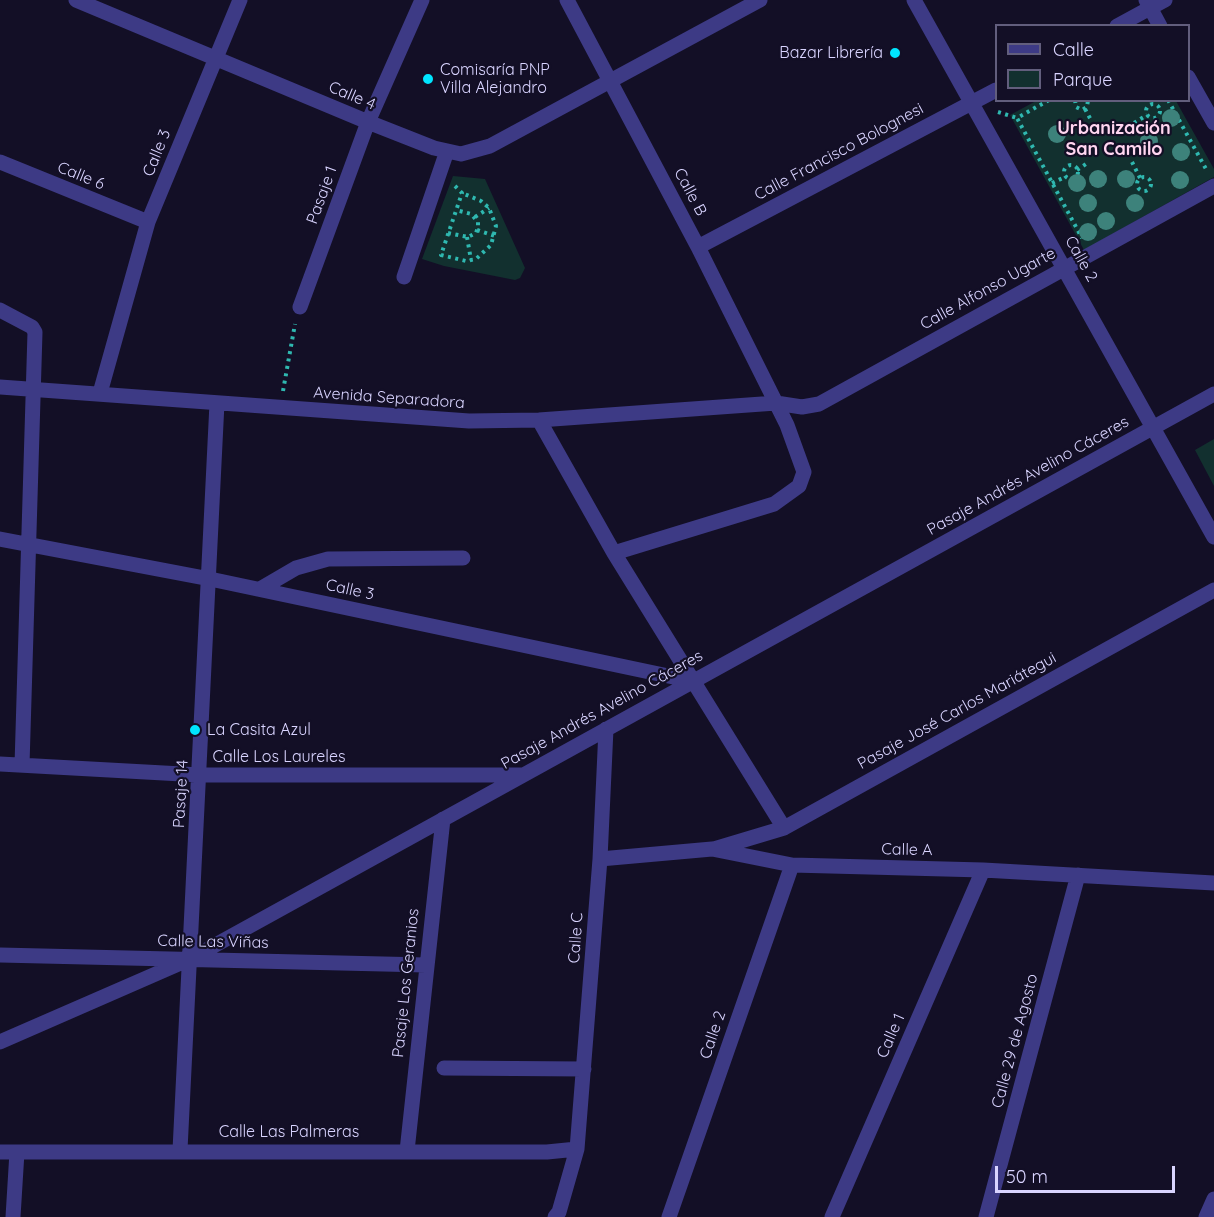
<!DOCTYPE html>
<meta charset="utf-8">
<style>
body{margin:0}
#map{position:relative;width:1214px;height:1217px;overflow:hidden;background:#130f26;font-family:Quicksand,sans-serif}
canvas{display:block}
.legend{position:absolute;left:995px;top:24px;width:195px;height:78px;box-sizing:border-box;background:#130f26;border:2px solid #625e7d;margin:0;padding:8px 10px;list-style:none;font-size:18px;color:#d9d4ff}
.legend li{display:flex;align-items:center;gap:12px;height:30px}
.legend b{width:30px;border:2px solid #625e7d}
.scale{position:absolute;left:995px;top:1166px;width:180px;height:27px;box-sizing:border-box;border:3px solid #d9d4ff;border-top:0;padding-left:8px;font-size:18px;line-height:21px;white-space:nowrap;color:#d9d4ff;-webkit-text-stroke:4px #130f26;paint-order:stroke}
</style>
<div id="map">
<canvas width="1214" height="1217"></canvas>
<ul class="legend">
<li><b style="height:8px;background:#3d3a85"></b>Calle</li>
<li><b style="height:16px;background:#12302f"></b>Parque</li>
</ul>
<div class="scale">50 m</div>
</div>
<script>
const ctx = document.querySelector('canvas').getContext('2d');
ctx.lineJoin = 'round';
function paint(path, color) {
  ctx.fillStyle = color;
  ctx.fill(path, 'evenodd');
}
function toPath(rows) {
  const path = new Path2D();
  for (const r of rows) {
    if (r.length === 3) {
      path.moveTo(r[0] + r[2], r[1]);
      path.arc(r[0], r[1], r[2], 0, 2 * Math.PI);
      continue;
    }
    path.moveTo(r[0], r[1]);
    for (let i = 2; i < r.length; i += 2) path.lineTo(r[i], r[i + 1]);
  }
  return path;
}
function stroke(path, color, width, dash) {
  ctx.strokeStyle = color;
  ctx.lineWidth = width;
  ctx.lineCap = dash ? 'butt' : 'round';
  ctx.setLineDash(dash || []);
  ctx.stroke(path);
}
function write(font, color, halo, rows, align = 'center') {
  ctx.font = font + ' Quicksand,sans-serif';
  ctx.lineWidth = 4.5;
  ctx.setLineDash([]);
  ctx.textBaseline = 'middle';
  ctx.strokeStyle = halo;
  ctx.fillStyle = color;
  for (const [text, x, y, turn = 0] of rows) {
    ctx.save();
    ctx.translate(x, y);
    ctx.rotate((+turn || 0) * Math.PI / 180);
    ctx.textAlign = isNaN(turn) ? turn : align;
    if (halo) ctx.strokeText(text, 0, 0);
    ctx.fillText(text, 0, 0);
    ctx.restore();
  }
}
paint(toPath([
 [1036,101,1176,101,1214,169,1214,177,1084,250,1010,115],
 [453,176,485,179,525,268,520,278,515,280,444,266,422,259],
 [1214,439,1214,486,1195,450]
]), '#12302f');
stroke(toPath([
 [1049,100,1017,118,1082,238],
 [1075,100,1076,107,1082,110,1087,107,1088,100],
 [1168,100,1206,169],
 [1153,111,7],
 [1085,109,1091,120],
 [998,112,1017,118],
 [1134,123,1147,115],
 [1132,162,1140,178],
 [1071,172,7],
 [1077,170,1089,162],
 [1144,184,7],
 [1052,183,1065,177],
 [455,186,462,193,441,255,466,261,476,259,491,245,496,226,489,208,481,201,462,193],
 [475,217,489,208],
 [477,230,495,236],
 [448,233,468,237,476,233,478,227,478,222,471,214,456,210],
 [467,237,471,260],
 [283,391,295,324]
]), '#2fb8b0', 4, [3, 4.5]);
stroke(toPath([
 [76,0,368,122,434,148,461,154,490,146,760,0],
 [567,0,698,247,787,425,804,472,799,486,774,504,614,553],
 [914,0,1214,537],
 [1146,0,1160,26],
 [1117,26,1165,0],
 [1188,77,1214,123],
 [0,162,148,222],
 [698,247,996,90],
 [404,277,447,151],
 [300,307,368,122,422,0],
 [0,310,32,327,35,332,22,765],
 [0,387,469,421,539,420,776,403,802,407,819,404,1214,186],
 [100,393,148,222,240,0],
 [539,420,614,553,784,828],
 [0,539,210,579,692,681],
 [260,589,296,568,328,559,463,558],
 [0,764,200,775,522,775],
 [714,849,784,828,1214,590],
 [600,859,712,849,792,865,983,870,1214,883],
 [0,955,426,965],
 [0,1042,190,959,1214,394],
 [444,1068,584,1069],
 [180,1150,217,403],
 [407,1151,443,819],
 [0,1152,547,1152,577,1149],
 [13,1217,17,1152],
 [555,1217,559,1212,577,1149,600,859,606,729],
 [669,1217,792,865],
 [832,1217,983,870],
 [986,1217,1078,875],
 [1206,1217,1214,1199]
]), '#3d3a85', 15);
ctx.fillStyle = '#3d827b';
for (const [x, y] of [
 [1171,118],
 [1057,134],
 [1149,141],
 [1181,152],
 [1098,179],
 [1126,179],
 [1180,180],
 [1077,183],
 [1088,203],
 [1135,203],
 [1106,221],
 [1088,232]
]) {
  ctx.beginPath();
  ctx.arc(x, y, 9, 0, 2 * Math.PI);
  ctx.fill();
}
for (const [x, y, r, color] of [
 [895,53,6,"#00e5ff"],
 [428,79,6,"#00e5ff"],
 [195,730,6,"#00e5ff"]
]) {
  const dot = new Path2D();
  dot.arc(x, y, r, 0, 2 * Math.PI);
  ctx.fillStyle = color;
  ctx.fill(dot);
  stroke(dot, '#130f26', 2);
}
write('16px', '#d9d4ff', '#130f26', [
 ["Bazar Librería",883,53,"right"],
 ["Comisaría PNP",440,70],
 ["Villa Alejandro",440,88],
 ["La Casita Azul",207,730]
], 'left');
write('16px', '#d9d4ff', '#130f26', [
 ["Calle 4",352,96,23],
 ["Calle Francisco Bolognesi",839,152,-28],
 ["Calle 3",157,153,-68],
 ["Calle 6",81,176,22],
 ["Calle B",690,192,62],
 ["Pasaje 1",322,195,-70],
 ["Calle 2",1081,259,61],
 ["Calle Alfonso Ugarte",988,289,-29],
 ["Avenida Separadora",389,398,4],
 ["Pasaje Andrés Avelino Cáceres",1028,476,-29],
 ["Calle 3",350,590,12],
 ["Pasaje Andrés Avelino Cáceres",602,710,-29],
 ["Pasaje José Carlos Mariátegui",957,711,-29],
 ["Calle Los Laureles",279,757],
 ["Pasaje 14",181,794,-87],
 ["Calle A",907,850,1],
 ["Calle C",576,938,-86],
 ["Calle Las Viñas",213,942,1],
 ["Pasaje Los Geranios",406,983,-84],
 ["Calle 2",713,1035,-71],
 ["Calle 1",891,1036,-66],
 ["Calle 29 de Agosto",1015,1041,-75],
 ["Calle Las Palmeras",289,1132]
]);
write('bold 18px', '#ffd6f0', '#130f26', [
 ["Urbanización",1114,129],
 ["San Camilo",1114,150]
]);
</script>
